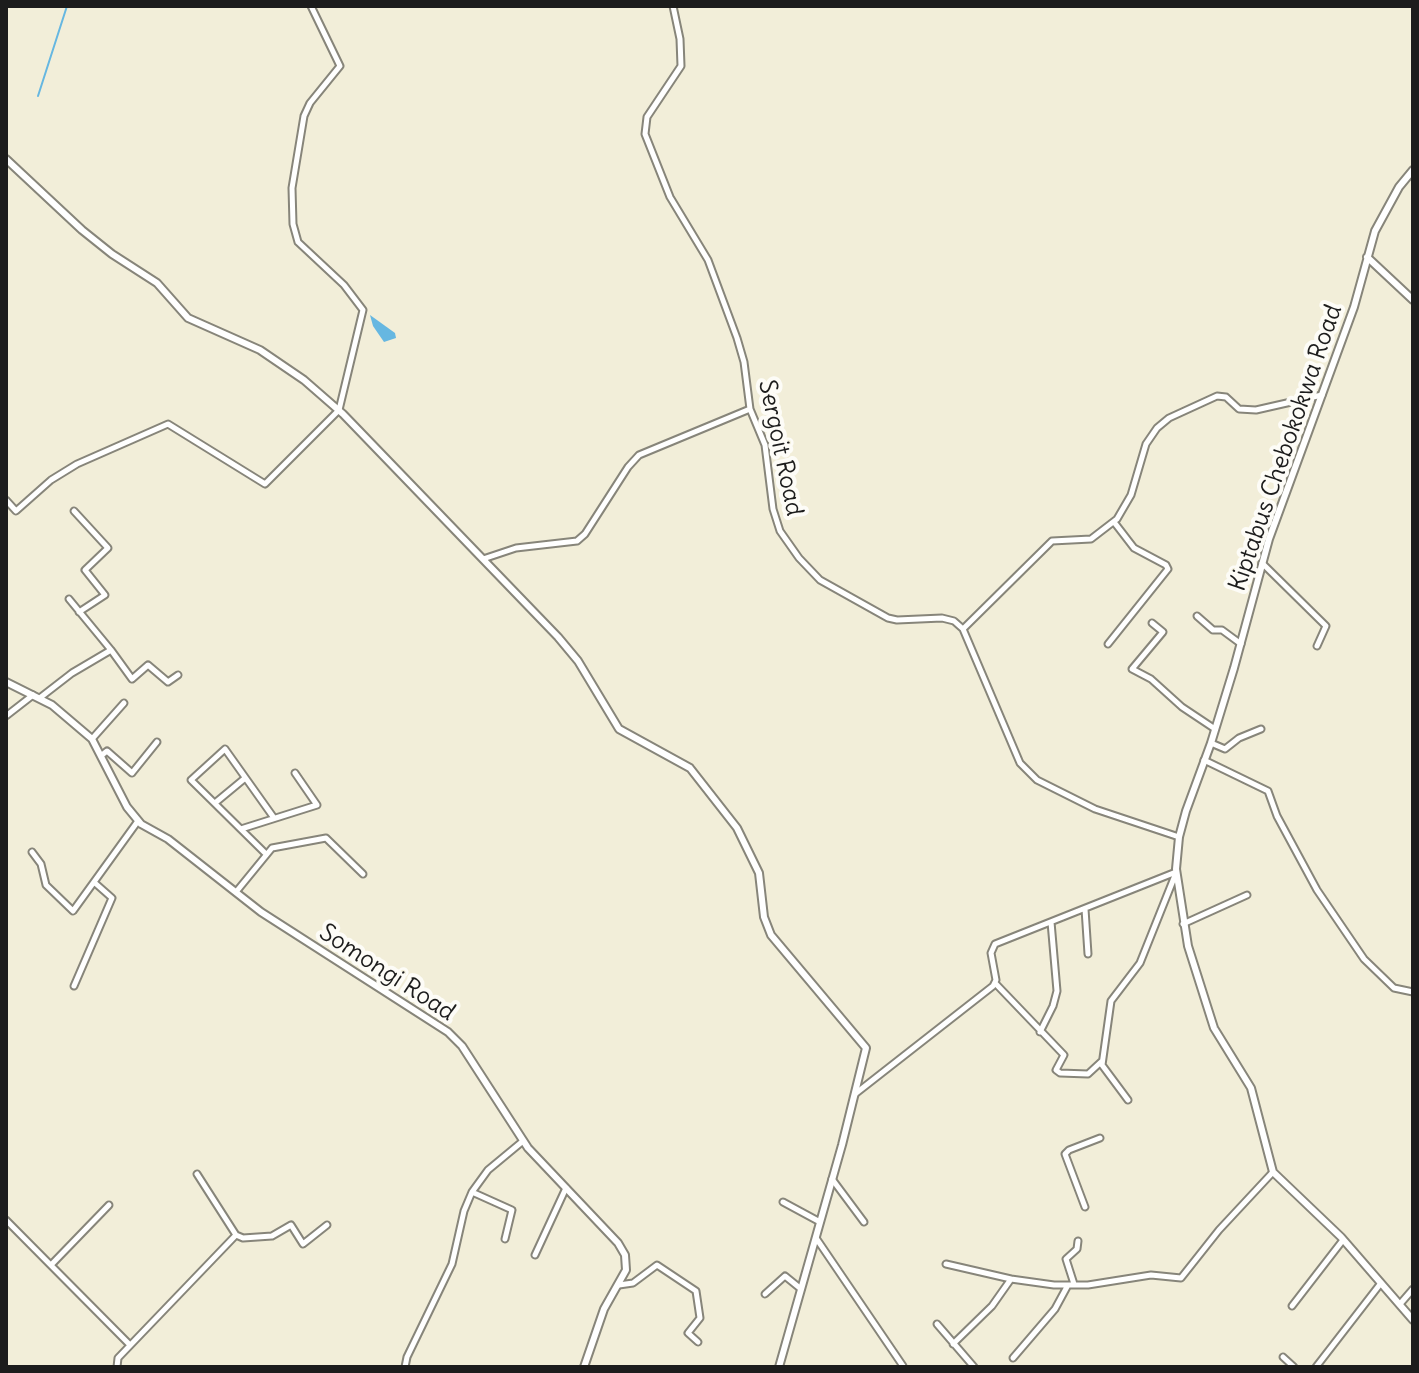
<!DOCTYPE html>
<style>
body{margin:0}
#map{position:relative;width:1419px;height:1373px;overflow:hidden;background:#f2eed9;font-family:Delius,sans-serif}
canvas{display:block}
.frame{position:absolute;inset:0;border:8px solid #1c1c1c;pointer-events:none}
</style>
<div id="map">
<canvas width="1419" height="1373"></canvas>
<div class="frame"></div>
</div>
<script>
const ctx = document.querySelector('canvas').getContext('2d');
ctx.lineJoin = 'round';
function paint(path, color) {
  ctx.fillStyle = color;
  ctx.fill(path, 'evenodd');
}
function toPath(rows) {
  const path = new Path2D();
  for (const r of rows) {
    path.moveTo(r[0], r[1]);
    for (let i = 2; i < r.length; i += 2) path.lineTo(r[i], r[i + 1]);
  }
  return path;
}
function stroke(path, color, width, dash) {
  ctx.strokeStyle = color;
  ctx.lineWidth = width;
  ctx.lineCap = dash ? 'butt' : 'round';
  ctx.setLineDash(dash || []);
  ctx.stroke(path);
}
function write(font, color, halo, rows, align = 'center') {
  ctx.font = font + ' Delius,sans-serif';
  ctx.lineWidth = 8;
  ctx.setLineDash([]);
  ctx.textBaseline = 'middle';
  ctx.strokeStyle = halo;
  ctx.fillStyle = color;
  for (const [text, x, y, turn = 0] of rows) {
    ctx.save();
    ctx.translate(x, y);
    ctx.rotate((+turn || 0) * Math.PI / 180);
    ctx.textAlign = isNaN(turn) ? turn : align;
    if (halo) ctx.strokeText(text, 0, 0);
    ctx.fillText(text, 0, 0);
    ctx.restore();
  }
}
paint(toPath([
 [370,315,395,333,396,338,384,342,373,326]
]), '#66b7e1');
stroke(toPath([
 [38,96,67,6]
]), '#66b7e1', 2);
const minor = toPath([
 [673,6,680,39,681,66,647,117,645,134,670,197,708,260,737,338,744,362,750,409,765,445,773,509,780,531,799,558,820,580,888,618,897,620,942,618,954,621,963,629,1020,763,1037,780,1095,809,1179,837],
 [6,500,16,511,51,480,77,464,168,424,265,484,339,410,363,310,344,285,298,242,293,224,292,188,304,116,310,103,340,66,311,6],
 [74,511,108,548,85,570,105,595,79,612],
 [483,559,516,548,577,541,585,534,628,467,639,455,750,409],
 [1262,563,1326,626,1317,646],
 [69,599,111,650],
 [1197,616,1213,630,1222,630,1241,644],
 [1152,623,1163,632,1132,669,1151,679,1182,707,1215,729],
 [963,629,1052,541,1091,539,1117,519,1131,495,1146,444,1157,428,1169,418,1217,396,1226,397,1239,409,1256,410,1322,395],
 [1108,644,1168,569,1166,565,1134,548,1114,522],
 [41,697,72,673,111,650,132,679,148,665,168,682,178,675],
 [6,716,33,695],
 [92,739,124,703],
 [1211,743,1225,749,1239,738,1261,729],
 [102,755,107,751,132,773,157,742],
 [1204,760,1268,791,1277,816,1317,890,1364,959,1394,988,1413,992],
 [215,803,244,779],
 [241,829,317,805,295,773],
 [32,852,41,864,46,885,73,911,138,821],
 [266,854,191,780,225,749,274,818],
 [236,892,272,848,326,838,363,874],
 [1085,909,1088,954],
 [1183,924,1247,895],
 [995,983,1064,1055,1056,1070,1060,1073,1088,1074,1101,1062],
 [74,986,112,898,95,883],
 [1040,1032,1053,1006,1057,991,1051,922],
 [855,1094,993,986,996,980,991,953,995,944,1176,872],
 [1128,1100,1102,1065,1111,1001,1140,963,1176,873],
 [197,1174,236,1235,243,1238,272,1236,291,1225,303,1244,327,1225],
 [832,1179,864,1222],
 [472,1192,512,1210,505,1239],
 [783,1202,820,1222],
 [1085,1207,1065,1154,1069,1150,1100,1138],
 [6,1220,130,1345],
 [816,1238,903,1366],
 [535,1255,566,1188],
 [946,1264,1011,1279],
 [51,1265,109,1205],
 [1074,1284,1066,1259,1077,1249,1078,1241],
 [619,1285,633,1283,657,1265,696,1291,700,1318,688,1333,698,1342],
 [765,1294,785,1276,801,1289],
 [1400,1304,1413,1289],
 [1292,1306,1343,1240],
 [937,1324,974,1367],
 [953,1344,992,1306,1011,1279,1054,1285,1088,1285,1151,1275,1181,1278,1219,1230,1273,1172],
 [1283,1357,1294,1367],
 [1013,1358,1055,1309,1068,1285],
 [117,1367,118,1358,236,1235],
 [405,1367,407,1357,452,1264,464,1211,472,1192,488,1170,523,1141],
 [1316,1367,1381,1283]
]);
const tertiary = toPath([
 [6,159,82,230,112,254,157,283,188,318,260,350,304,380,343,414,558,637,578,661,619,729,690,768,737,828,759,873,764,917,771,935,866,1048,842,1145,779,1367],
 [1413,170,1399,187,1375,231,1354,307,1269,539,1234,668,1211,743,1186,811,1179,837,1176,869,1188,946,1214,1028,1251,1088,1273,1172,1341,1237,1413,1320],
 [1367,257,1413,300],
 [6,682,52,705,92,739,127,807,141,824,168,839,261,912,448,1032,462,1046,528,1148,618,1243,625,1255,626,1270,604,1309,584,1367]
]);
stroke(minor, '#87857a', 9);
stroke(tertiary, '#87857a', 10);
stroke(minor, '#fff', 5);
stroke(tertiary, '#fff', 6);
write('24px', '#1c1c1c', '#fdfcf7', [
 ["Sergoit Road",780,448,78],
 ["Kiptabus Chebokokwa Road",1286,448,-71],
 ["Somongi Road",387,973,33]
]);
</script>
